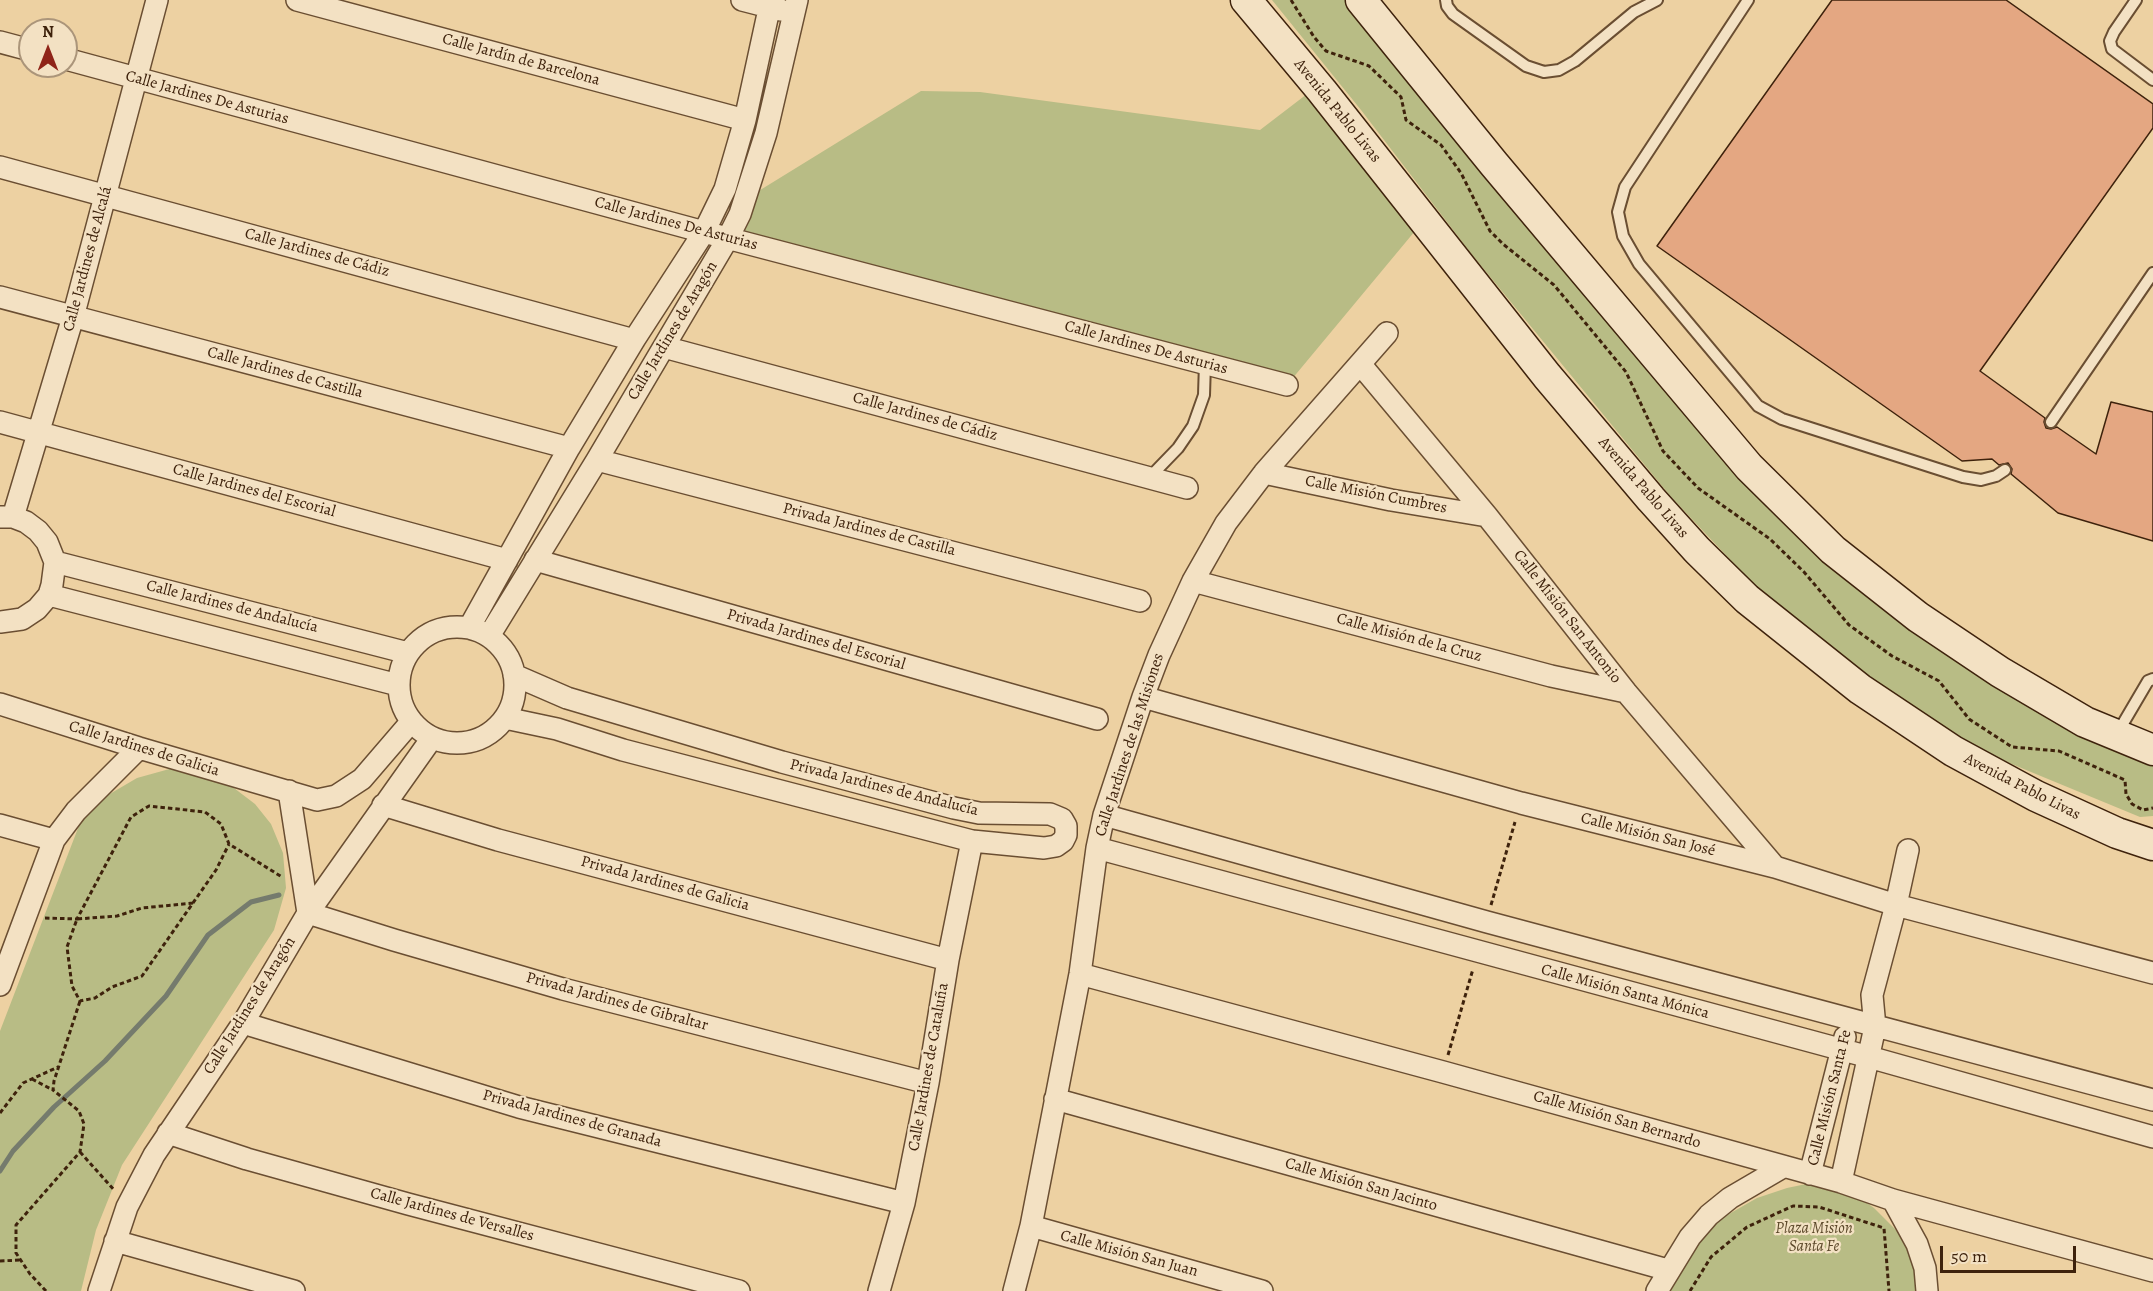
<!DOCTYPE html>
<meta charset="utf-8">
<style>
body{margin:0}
#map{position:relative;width:2153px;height:1291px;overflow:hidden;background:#edd1a2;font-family:Alegreya,serif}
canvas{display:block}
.north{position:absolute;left:18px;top:18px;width:60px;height:60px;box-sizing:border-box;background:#f3e1c3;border:2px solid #ab957a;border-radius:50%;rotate:0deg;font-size:16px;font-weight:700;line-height:24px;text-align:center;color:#3e220c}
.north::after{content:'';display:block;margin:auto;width:21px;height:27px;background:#8f2418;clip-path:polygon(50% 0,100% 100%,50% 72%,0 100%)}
.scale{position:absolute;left:1940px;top:1246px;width:136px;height:27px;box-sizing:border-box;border:3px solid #3e220c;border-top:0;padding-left:8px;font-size:18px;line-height:21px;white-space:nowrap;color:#3e220c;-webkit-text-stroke:4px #f3e1c3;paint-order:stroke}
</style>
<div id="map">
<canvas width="2153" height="1291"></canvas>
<div class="north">N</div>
<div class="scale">50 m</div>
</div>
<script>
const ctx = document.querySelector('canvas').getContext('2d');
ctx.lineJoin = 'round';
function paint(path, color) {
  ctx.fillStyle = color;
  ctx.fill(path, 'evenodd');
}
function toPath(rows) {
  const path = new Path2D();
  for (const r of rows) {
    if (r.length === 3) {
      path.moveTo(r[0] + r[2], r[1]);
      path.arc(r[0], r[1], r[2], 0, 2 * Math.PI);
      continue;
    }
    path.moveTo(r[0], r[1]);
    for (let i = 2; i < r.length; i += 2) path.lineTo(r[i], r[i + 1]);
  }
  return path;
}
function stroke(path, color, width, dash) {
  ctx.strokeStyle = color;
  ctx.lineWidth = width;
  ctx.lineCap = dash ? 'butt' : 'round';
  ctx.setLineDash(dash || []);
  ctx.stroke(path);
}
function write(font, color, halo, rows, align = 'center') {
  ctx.font = font + ' Alegreya,serif';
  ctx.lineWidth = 4.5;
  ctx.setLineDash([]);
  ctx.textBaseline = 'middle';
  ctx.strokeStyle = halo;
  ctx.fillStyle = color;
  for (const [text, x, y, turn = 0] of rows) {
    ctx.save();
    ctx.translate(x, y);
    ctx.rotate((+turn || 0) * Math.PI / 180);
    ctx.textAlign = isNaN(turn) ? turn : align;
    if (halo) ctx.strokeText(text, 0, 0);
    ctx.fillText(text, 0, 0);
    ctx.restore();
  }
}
paint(toPath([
 [1272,0,1353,0,1755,491,2153,761,2153,816,2140,817,1985,753,1879,684,1807,629,1755,586,1671,497,1473,256,1361,110],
 [921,91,980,92,1260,130,1307,94,1415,231,1287,385,728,238,744,200],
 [173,768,230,785,255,804,271,824,283,853,286,888,274,930,122,1165,96,1230,81,1291,0,1291,0,1031,80,823,108,795,137,778],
 [1811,1183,1852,1192,1874,1208,1902,1236,1910,1248,1916,1280,1916,1291,1671,1291,1697,1242,1715,1222,1757,1198,1787,1188]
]), '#b8bc85');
stroke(toPath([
 [0,1171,13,1151,54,1107,105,1061,166,996,208,935,251,902,279,895]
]), '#757b6d', 5);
const building = toPath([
 [1832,0,2006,0,2153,104,2153,128,1980,371,2045,418,2044,422,2046,428,2051,429,2057,427,2096,454,2111,402,2153,412,2153,541,2058,513,2011,474,2012,469,2008,463,1999,465,1992,459,1962,461,1657,246,1832,0]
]);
paint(building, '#e4a782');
stroke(building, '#3e220c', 1.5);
const lane = toPath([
 [1446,0,1447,6,1453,14,1526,66,1544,72,1559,70,1575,61,1634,12,1657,0],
 [1748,0,1625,187,1618,212,1623,236,1639,264,1758,406,1782,419,1963,477,1981,480,1996,476,2005,470],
 [2136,0,2114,32,2110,41,2112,49,2153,80],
 [2051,422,2153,273],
 [1149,478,1178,448,1193,426,1204,395,1205,363],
 [2118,732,2148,681,2153,679]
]);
const street = toPath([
 [297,0,745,120],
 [742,0,781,10],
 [0,42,30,50],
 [66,59,704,232,1287,385],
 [0,167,634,340],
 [0,297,569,448],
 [664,347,1187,488],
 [1361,365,1487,516,1626,692,1775,867],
 [0,422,507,560],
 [597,460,1140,601],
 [1264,473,1391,500,1487,516],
 [13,517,73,317,157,0],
 [535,560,1097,719],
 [55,562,408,653],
 [1193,581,1551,676,1626,692],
 [49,595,398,685],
 [0,622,22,619,37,609,49,595,52,585,55,562,47,542,38,531,26,522,13,517,1,517],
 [457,685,58],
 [469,628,569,448,634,340,704,232,725,189,745,120,771,0],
 [489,636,597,460,728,238,740,214,766,133,797,0],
 [1143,697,1521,803,1775,867,1896,905,2153,973],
 [0,704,139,748,317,800,336,796,362,779,411,722],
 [505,718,557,729,623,750,972,841,1044,848,1056,846,1063,841,1066,835,1066,826,1062,819,1050,814,979,813,954,808,782,762,567,698,514,675],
 [289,791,308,913,394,940,563,989,928,1083],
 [383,805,498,840,948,960],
 [1104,815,1487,922,2153,1100],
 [0,825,54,840],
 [1097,848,1869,1057,2153,1137],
 [1080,974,1443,1072,1841,1182,1893,1200,2153,1271],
 [0,985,54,840,76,811,139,748],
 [243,1023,519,1107,904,1203],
 [1055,1099,1668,1270],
 [168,1133,247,1159,408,1204,739,1291],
 [1810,1174,1845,1037],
 [1841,1182,1875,1027,1872,995,1896,905,1908,850],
 [1893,1200,1917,1244,1925,1268,1927,1291],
 [1031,1226,1262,1291],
 [115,1241,294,1291],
 [99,1291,127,1207,154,1155,243,1023,308,913,432,738],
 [879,1291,904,1203,928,1083,948,960,972,841],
 [1014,1291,1031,1226,1080,974,1097,848,1104,815,1143,697,1159,655,1193,581,1226,523,1264,473,1387,333],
 [1657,1291,1690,1237,1709,1215,1730,1198,1783,1167]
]);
const secondary = toPath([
 [1246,0,1322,91,1547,376,1651,499,1697,550,1747,599,1860,689,1953,751,2036,796,2117,833,2153,845],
 [1361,0,1494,164,1749,467,1833,550,1918,617,2000,672,2085,722,2153,750]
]);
stroke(lane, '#6a4e32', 14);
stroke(street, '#6a4e32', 24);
stroke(secondary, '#3e220c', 33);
stroke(toPath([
 [1291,0,1314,37,1326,51,1369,66,1401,97,1406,120,1441,145,1461,173,1490,231,1503,244,1554,285,1626,372,1663,451,1698,488,1770,539,1804,572,1849,625,1892,656,1939,681,1969,719,2012,747,2059,751,2125,780,2126,794,2132,804,2143,810,2153,808],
 [193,903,142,908,117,916,77,919,67,947,72,986,80,1001,95,998,112,987,142,976,216,870,229,844],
 [1491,905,1515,822],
 [45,918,77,919,131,817,149,806,205,812,221,824,229,844,282,877],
 [1448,1055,1473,969],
 [32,1079,53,1090],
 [0,1113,23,1083,58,1067],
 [80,1152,115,1191],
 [0,1261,20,1260],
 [46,1291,30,1274,16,1253,16,1225,80,1152,84,1124,79,1111,53,1090,54,1081,80,1001],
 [1690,1291,1711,1257,1747,1227,1793,1206,1819,1207,1884,1228,1889,1291]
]), '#3e220c', 3, [4.5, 3]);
stroke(lane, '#f3e1c3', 10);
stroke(street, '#f3e1c3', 21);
stroke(secondary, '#f3e1c3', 30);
write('16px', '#3e220c', '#f3e1c3', [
 ["Calle Jardín de Barcelona",521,60,15],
 ["Calle Jardines De Asturias",207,98,15],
 ["Avenida Pablo Livas",1337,111,51],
 ["Calle Jardines De Asturias",676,224,15],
 ["Calle Jardines de Cádiz",317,253,15],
 ["Calle Jardines de Alcalá",88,259,-75],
 ["Calle Jardines de Aragón",673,331,-59],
 ["Calle Jardines De Asturias",1146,348,15],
 ["Calle Jardines de Castilla",285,373,15],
 ["Calle Jardines de Cádiz",925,417,15],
 ["Avenida Pablo Livas",1643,488,49],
 ["Calle Jardines del Escorial",254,491,15],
 ["Calle Misión Cumbres",1376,495,11],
 ["Privada Jardines de Castilla",869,530,14],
 ["Calle Jardines de Andalucía",232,607,14],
 ["Calle Misión San Antonio",1567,617,52],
 ["Calle Misión de la Cruz",1409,638,15],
 ["Privada Jardines del Escorial",816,640,16],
 ["Calle Jardines de las Misiones",1130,745,-72],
 ["Calle Jardines de Galicia",144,749,17],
 ["Avenida Pablo Livas",2022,787,27],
 ["Privada Jardines de Andalucía",884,788,14],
 ["Calle Misión San José",1648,835,14],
 ["Privada Jardines de Galicia",665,884,15],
 ["Calle Misión Santa Mónica",1625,992,15],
 ["Privada Jardines de Gibraltar",617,1002,15],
 ["Calle Jardines de Aragón",250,1006,-58],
 ["Calle Jardines de Cataluña",929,1067,-80],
 ["Calle Misión Santa Fe",1830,1098,-76],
 ["Privada Jardines de Granada",572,1119,15],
 ["Calle Misión San Bernardo",1617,1120,16],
 ["Calle Misión San Jacinto",1361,1185,16],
 ["Calle Jardines de Versalles",452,1215,15],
 ["Calle Misión San Juan",1129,1254,15]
]);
write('italic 16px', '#5c482a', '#f3e1c3', [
 ["Plaza Misión",1814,1229],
 ["Santa Fe",1814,1247]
]);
</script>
